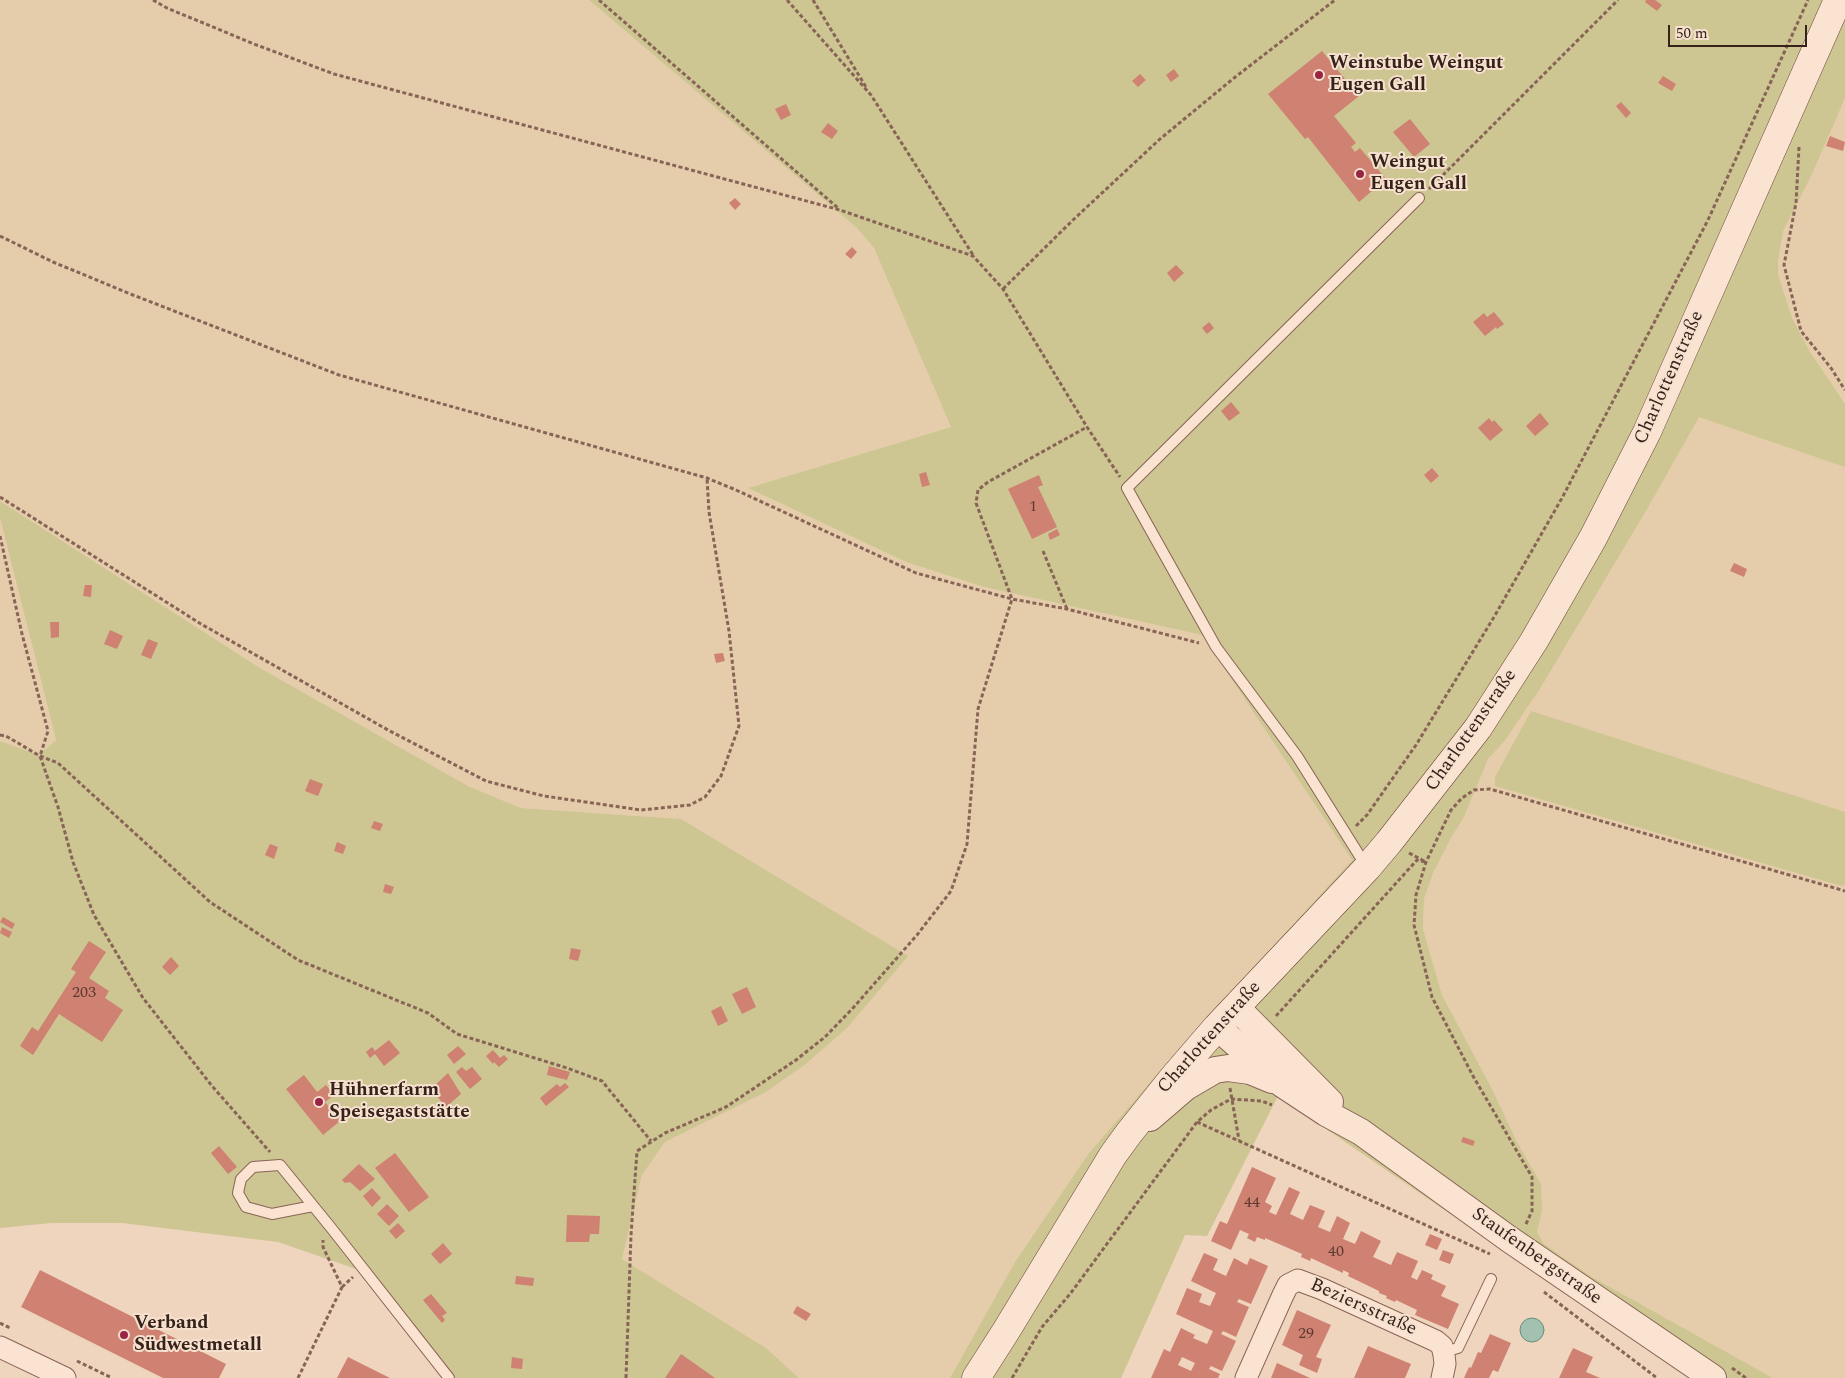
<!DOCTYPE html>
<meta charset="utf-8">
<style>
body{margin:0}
#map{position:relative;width:1845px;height:1378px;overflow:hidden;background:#efd4be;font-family:Spectral,serif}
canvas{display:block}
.scale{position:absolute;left:1668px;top:25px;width:139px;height:22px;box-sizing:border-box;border:2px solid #37221b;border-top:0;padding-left:6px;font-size:15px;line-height:18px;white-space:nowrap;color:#37221b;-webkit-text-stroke:4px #f6e0ce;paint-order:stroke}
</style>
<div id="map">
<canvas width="1845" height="1378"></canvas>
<div class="scale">50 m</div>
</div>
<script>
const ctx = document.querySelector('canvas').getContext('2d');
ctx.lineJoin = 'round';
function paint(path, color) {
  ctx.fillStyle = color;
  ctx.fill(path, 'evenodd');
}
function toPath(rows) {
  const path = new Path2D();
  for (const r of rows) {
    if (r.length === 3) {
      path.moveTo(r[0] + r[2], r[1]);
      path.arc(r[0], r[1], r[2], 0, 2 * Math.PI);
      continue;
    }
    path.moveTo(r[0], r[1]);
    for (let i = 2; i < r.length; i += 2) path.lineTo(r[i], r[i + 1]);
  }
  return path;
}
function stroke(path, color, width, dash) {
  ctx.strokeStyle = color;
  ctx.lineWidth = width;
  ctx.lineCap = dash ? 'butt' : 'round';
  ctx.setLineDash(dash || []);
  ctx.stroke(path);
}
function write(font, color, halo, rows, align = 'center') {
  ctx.font = font + ' Spectral,serif';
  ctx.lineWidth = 4;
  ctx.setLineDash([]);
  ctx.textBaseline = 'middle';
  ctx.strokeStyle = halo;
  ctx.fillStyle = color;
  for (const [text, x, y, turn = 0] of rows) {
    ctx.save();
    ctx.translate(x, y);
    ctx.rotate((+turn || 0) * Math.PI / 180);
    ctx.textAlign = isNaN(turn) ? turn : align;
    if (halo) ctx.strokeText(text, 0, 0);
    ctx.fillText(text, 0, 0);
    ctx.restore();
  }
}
paint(toPath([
 [0,0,589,0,857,228,874,248,951,427,748,488,906,562,984,587,1202,635,1352,860,1183,1044,1089,1153,1015,1262,950,1378,799,1378,766,1348,622,1259,642,1175,665,1142,766,1092,806,1064,847,1028,681,819,521,808,468,786,260,668,0,501],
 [1845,63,1845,1378,1773,1378,1592,1277,1544,1244,1537,1233,1542,1211,1517,1142,1493,1091,1442,995,1423,929,1424,899,1433,873,1451,838,1464,817,1488,759],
 [0,518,56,740,39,755,0,741]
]), '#e5cdab');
paint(toPath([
 [589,0,1845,0,1845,98,1811,176,1783,231,1778,261,1778,275,1792,318,1810,352,1845,404,1845,467,1699,417,1647,509,1541,687,1506,739,1488,759,1464,817,1451,838,1433,873,1424,899,1423,929,1442,995,1493,1091,1517,1142,1541,1184,1542,1211,1537,1232,1544,1244,1592,1277,1773,1378,1690,1378,1278,1096,1207,1236,1185,1235,1121,1378,950,1378,1015,1262,1089,1153,1183,1044,1352,860,1202,635,984,587,906,562,748,488,951,427,874,248,857,228],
 [0,501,260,668,468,786,521,808,681,819,908,956,847,1028,806,1064,766,1092,665,1142,642,1175,622,1259,766,1348,799,1378,446,1378,362,1271,278,1242,122,1223,51,1223,0,1228,0,741,39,755,56,740,0,518],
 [1531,711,1845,812,1845,885,1842,886,1495,786,1495,777]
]), '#cdc592');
const water = toPath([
 [1532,1330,12]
]);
paint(water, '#a2c1b0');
stroke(water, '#698e7b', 1);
paint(toPath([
 [1646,0,1655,0,1662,5,1657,11,1645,2],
 [1322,51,1359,96,1334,116,1356,143,1351,147,1355,152,1360,148,1386,179,1359,202,1308,137,1305,139,1268,94],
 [1174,69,1179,76,1171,82,1166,75],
 [1140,74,1146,80,1138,87,1132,81],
 [1663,76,1676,84,1672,91,1658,83],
 [1621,102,1631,113,1626,118,1616,106],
 [786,104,791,115,781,120,775,109],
 [1410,119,1430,144,1414,157,1393,132],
 [828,123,838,131,832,139,821,132],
 [1830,136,1845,142,1843,151,1826,146],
 [735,198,741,204,735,210,729,203],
 [852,247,857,252,851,259,845,254],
 [1176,265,1184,273,1174,282,1167,273],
 [1494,312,1504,324,1497,329,1496,327,1485,336,1473,322,1484,313,1487,317],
 [1209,322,1214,328,1207,334,1202,328],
 [1231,402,1240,413,1229,421,1221,411],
 [1540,413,1549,424,1535,436,1526,426],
 [1489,418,1492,422,1494,420,1503,430,1490,441,1478,428],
 [1432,468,1439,476,1431,483,1424,475],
 [926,472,930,485,922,487,919,474],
 [1039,475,1043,485,1038,487,1057,527,1032,539,1008,489],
 [1057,529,1060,535,1050,540,1048,534],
 [1734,563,1747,569,1744,577,1730,571],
 [85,585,92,585,91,597,83,596],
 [50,622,59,622,59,637,51,638],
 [110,630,123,636,117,649,104,644],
 [148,639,158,643,151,659,141,655],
 [723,653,725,661,716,663,714,654],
 [310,779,323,784,318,796,305,791],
 [374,821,383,824,380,831,371,828],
 [337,842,346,846,343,854,334,851],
 [270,844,278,847,274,859,265,855],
 [385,884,394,887,391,894,383,892],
 [3,917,15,924,12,929,0,922],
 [2,927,12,932,9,938,0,933],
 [89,941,106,952,89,978,109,991,105,998,123,1010,102,1042,59,1014,33,1055,20,1046,32,1027,38,1031,76,972,71,969],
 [571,948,581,950,578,961,569,959],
 [171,957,179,966,170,975,162,967],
 [747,987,756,1007,742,1014,732,994],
 [721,1006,728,1021,718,1026,711,1011],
 [389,1040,400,1053,384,1066,375,1054,370,1058,366,1052,372,1047,375,1051],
 [458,1046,466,1054,454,1064,447,1055],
 [493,1050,500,1058,504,1055,508,1059,499,1067,494,1062,493,1064,486,1056],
 [549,1066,570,1072,567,1080,547,1075],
 [462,1067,466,1071,472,1067,482,1079,470,1089,456,1072],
 [448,1073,461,1094,446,1107,431,1089],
 [304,1075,317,1092,326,1085,334,1095,325,1102,340,1121,323,1135,286,1089],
 [565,1083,569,1087,546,1106,540,1098,557,1084,560,1087],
 [1463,1137,1475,1141,1473,1146,1461,1142],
 [219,1146,237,1167,228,1174,211,1153],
 [395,1153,429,1197,409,1212,375,1168],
 [359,1164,375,1179,360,1191,350,1182,345,1183,342,1180],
 [1252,1167,1276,1178,1265,1202,1272,1206,1269,1212,1276,1215,1289,1187,1300,1192,1290,1214,1303,1220,1310,1205,1325,1211,1318,1227,1330,1232,1337,1216,1350,1223,1343,1239,1355,1244,1361,1231,1381,1241,1373,1257,1391,1265,1397,1252,1418,1261,1411,1277,1417,1280,1422,1270,1433,1275,1431,1279,1446,1286,1441,1296,1459,1304,1448,1329,1415,1315,1417,1310,1396,1300,1395,1302,1386,1298,1387,1296,1379,1293,1379,1291,1348,1276,1349,1273,1343,1270,1343,1273,1311,1258,1310,1261,1301,1257,1302,1254,1265,1238,1265,1240,1257,1237,1255,1242,1247,1238,1249,1234,1240,1230,1231,1250,1211,1241,1220,1221,1227,1224],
 [372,1188,381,1198,372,1207,363,1196],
 [387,1204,399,1216,389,1226,377,1214],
 [567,1215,600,1216,599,1234,590,1234,589,1242,566,1242],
 [398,1223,405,1231,396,1239,389,1231],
 [1430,1234,1442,1239,1437,1250,1425,1245],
 [443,1243,452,1254,440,1264,431,1254],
 [1443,1250,1454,1254,1450,1264,1439,1260],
 [1204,1253,1218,1259,1213,1270,1226,1276,1234,1258,1247,1265,1250,1258,1268,1266,1251,1304,1239,1299,1237,1302,1249,1307,1236,1337,1223,1331,1221,1334,1236,1341,1222,1371,1211,1366,1209,1369,1220,1374,1218,1378,1151,1378,1164,1349,1170,1352,1181,1328,1195,1335,1193,1338,1207,1344,1213,1331,1176,1314,1187,1288,1202,1294,1199,1302,1210,1306,1216,1293,1191,1281],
 [1182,1357,1195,1363,1191,1371,1178,1365],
 [40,1270,226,1364,219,1378,163,1378,21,1307],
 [516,1276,534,1278,533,1286,515,1284],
 [431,1294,447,1313,442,1316,445,1320,442,1323,423,1300],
 [797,1306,811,1314,806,1321,793,1313],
 [1297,1310,1331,1325,1316,1357,1322,1359,1317,1373,1299,1365,1303,1355,1282,1345],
 [1490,1334,1511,1343,1498,1372,1493,1370,1489,1378,1464,1378,1469,1367,1471,1368,1478,1352,1481,1353],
 [1368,1346,1411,1364,1405,1378,1354,1378],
 [1573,1348,1593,1357,1586,1372,1600,1378,1559,1378],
 [681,1354,715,1378,665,1378],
 [348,1357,390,1378,337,1378],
 [512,1357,523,1359,522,1369,511,1368],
 [1277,1363,1310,1378,1271,1378]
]), '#cf8172');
const service = toPath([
 [1366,866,1297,756,1216,647,1127,488,1419,198],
 [313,1206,272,1214,246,1207,238,1193,241,1179,253,1167,280,1165,332,1229,449,1378],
 [1444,1352,1458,1348,1491,1279]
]);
const minor = toPath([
 [0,1347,65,1378],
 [1246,1378,1283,1295,1288,1285,1298,1280,1322,1289,1436,1341,1442,1346,1444,1355,1445,1364,1442,1378]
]);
const tertiary = toPath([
 [1236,1007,1330,1102],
 [1217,1027,1282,1084,1326,1113,1361,1132,1509,1239,1713,1378],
 [1150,1118,1186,1087,1215,1070,1228,1068,1250,1071,1272,1080]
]);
const secondary = toPath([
 [976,1378,1006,1331,1113,1155,1129,1133,1173,1078,1217,1027,1367,868,1389,842,1478,728,1534,641,1593,538,1647,432,1838,0]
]);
stroke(service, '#886456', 12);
stroke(minor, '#886456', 23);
stroke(tertiary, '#886456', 28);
stroke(secondary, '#6a453a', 29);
stroke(toPath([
 [153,0,167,8,254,44,334,74,840,210,973,256,1003,289,1087,427,1120,477],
 [599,0,838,208],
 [787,0,871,95,973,255],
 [813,0,866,87],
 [1799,147,1796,203,1784,265,1801,331,1831,368,1845,390],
 [1429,189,1618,0],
 [0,236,53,262,133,295,339,375,707,478,736,490,916,573,1012,599,1067,609,1199,643],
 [1003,289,1073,220,1160,139,1234,78,1335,0],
 [0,497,201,624,388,730,486,781,544,796,641,810,690,805,705,797,721,776,739,726,729,631,709,512,707,478],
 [0,536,22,634,48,731,40,756,58,807,73,862,94,915,143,998,212,1086,270,1152],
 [1043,551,1067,609],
 [0,735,6,736,40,756,58,763,210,902,298,960,428,1013,457,1034,567,1068,602,1081,651,1141],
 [1356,826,1367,815,1416,745,1494,617,1562,498,1708,220,1808,0],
 [1409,853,1424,861],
 [1276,1016,1417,860,1426,862],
 [1230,1088,1239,1140],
 [1197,1122,1490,1254],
 [1526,1224,1532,1211,1532,1177,1473,1076,1432,997,1414,925,1416,895,1426,862,1451,810,1462,798,1474,790,1490,789,1845,891],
 [342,1287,353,1277],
 [1544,1292,1657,1378],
 [0,1323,10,1328],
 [77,1361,112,1378],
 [1732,1368,1746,1378],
 [298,1378,342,1287,323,1247,323,1240],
 [626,1378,631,1235,637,1151,665,1133,726,1107,796,1060,825,1037,853,1008,917,935,951,891,967,844,978,709,1012,599,976,503,978,490,988,482,1087,427],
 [1012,1378,1042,1327,1070,1294,1197,1122,1211,1110,1231,1099,1262,1101,1272,1105]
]), '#886456', 3, [4, 2.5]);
stroke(service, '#fae3d1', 10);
stroke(minor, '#fae3d1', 21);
stroke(tertiary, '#fae3d1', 26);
stroke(secondary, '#fae3d1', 28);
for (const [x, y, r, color] of [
 [1319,75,5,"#992443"],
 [1360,174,5,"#992443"],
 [319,1102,5,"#992443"],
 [124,1335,5,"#992443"]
]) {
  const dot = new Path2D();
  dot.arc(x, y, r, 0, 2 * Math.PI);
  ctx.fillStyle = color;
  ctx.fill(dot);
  stroke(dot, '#f6e0ce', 2);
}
write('16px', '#5d3a31', null, [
 ["1",1033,508],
 ["203",84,994],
 ["44",1252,1204],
 ["40",1336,1253],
 ["29",1306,1335]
]);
write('bold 19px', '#37221b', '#f6e0ce', [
 ["Weinstube Weingut",1329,64],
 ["Eugen Gall",1329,86],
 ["Weingut",1370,163],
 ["Eugen Gall",1370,185],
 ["Hühnerfarm",329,1091],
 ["Speisegaststätte",329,1113],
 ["Verband",134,1324],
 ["Südwestmetall",134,1346]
], 'left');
write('19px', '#37221b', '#f6e0ce', [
 ["Charlottenstraße",1670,378,-66],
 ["Charlottenstraße",1472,731,-55],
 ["Charlottenstraße",1210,1038,-48],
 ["Staufenbergstraße",1536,1257,35],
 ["Beziersstraße",1363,1308,24]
]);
</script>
